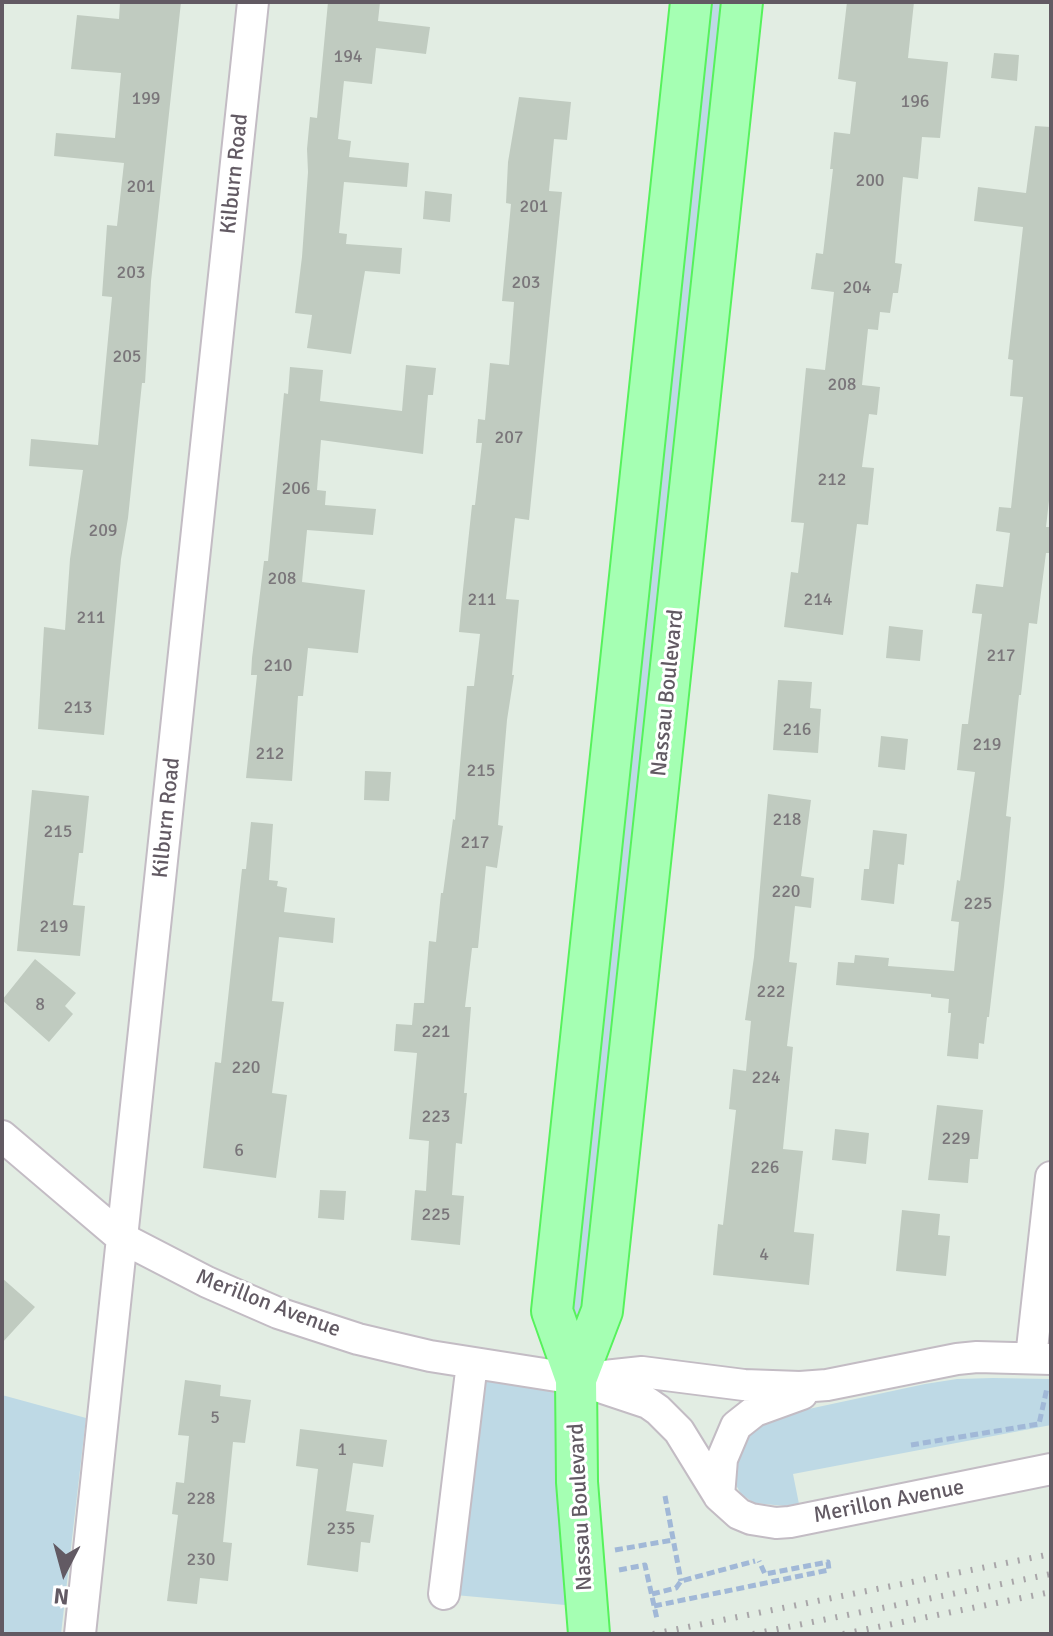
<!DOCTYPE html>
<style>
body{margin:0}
#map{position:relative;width:1053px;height:1636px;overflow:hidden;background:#e2ede3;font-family:Signika,sans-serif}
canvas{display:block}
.frame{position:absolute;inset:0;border:4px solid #625a63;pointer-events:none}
.north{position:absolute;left:24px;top:1532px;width:80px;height:80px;-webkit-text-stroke:6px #fff;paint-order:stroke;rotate:186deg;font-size:22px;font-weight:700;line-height:32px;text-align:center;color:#625a63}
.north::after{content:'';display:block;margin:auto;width:28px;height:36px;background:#625a63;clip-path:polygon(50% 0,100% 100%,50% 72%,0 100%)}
</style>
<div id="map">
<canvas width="1053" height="1636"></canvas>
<div class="frame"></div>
<div class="north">N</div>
</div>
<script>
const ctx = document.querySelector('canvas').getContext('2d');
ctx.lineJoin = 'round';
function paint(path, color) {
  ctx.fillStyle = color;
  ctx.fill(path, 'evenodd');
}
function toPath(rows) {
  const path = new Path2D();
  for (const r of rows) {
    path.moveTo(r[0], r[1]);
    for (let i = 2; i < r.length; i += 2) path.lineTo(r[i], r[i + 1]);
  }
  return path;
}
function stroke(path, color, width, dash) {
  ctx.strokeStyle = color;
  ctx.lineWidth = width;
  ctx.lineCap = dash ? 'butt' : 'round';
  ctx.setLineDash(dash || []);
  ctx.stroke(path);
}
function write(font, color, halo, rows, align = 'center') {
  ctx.font = font + ' Signika,sans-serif';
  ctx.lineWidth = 6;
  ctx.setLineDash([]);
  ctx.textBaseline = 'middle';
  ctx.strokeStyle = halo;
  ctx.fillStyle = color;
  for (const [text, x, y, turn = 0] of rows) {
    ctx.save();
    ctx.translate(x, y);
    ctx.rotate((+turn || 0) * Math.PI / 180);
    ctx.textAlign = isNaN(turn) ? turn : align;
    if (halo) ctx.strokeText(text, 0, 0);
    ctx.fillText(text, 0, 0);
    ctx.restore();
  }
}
paint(toPath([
 [691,2,738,2,608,1254,574,1355,552,1311],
 [472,1363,576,1379,587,1607,444,1594],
 [993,1378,1051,1379,1051,1425,793,1474,799,1504,785,1506,754,1503,741,1494,732,1478,737,1444,762,1419,925,1384,957,1379],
 [2,1395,86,1418,61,1634,2,1634]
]), '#bed9e5');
paint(toPath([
 [120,2,181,2,151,281,145,383,142,383,128,518,121,559,104,735,38,729,44,627,65,630,70,559,83,470,29,466,31,439,98,445,112,297,102,296,107,225,117,226,124,163,54,156,56,133,115,138,121,73,71,69,77,15,119,19],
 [328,2,380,2,378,21,430,27,426,54,376,48,372,84,344,81,338,139,351,141,349,157,409,163,407,187,344,182,339,233,347,234,346,244,402,248,400,274,365,271,351,354,307,348,312,315,295,313,302,257,308,172,307,149,310,117,317,118],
 [847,2,914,2,908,58,948,62,940,138,922,137,918,179,903,177,895,263,902,264,898,293,893,293,890,313,880,312,878,330,868,329,862,385,880,387,877,415,869,414,862,467,874,468,868,525,857,524,843,635,784,627,791,572,798,573,804,523,791,522,806,368,825,370,834,292,811,289,816,253,823,254,833,169,830,169,834,132,850,134,856,82,838,79],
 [994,53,1019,55,1017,81,991,78],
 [519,97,571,102,567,140,554,139,549,191,562,192,529,520,515,518,506,599,519,600,512,675,514,675,507,720,498,825,503,826,497,868,486,866,478,948,472,948,465,1007,471,1007,464,1093,467,1093,462,1144,456,1143,452,1195,464,1196,460,1245,411,1240,415,1190,426,1191,429,1141,409,1139,417,1053,394,1051,396,1024,412,1025,414,1003,424,1003,429,941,436,942,441,893,443,893,453,819,455,820,467,686,474,686,480,634,459,632,462,599,472,505,475,505,482,443,476,443,478,419,485,420,490,363,509,365,514,302,502,301,511,204,506,203,508,162],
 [1035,126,1051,127,1051,483,1046,527,1051,527,1051,536,1049,553,1046,553,1037,624,1029,623,1021,695,1019,695,1006,816,1011,817,1004,887,989,1017,987,1017,984,1044,979,1043,978,1059,947,1056,951,1013,948,1013,949,999,931,997,931,994,836,985,838,962,854,963,855,955,889,958,888,966,954,971,959,922,951,921,957,880,960,881,975,772,957,770,962,724,968,724,982,614,972,613,976,584,1003,587,1010,533,996,531,999,507,1011,508,1023,397,1010,396,1013,360,1008,359,1023,227,974,221,978,187,1026,193],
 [425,191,452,194,450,222,423,219],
 [406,365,436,368,433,395,428,395,423,454,321,440,317,490,326,491,325,505,376,509,373,535,307,530,302,582,365,590,358,653,308,648,303,696,298,696,292,781,246,778,257,675,251,675,252,658,264,561,268,561,284,393,288,394,290,367,323,370,320,401,402,411],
 [889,626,923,630,920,661,886,658],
 [778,680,812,682,810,708,821,709,818,753,773,750],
 [881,736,908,739,905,770,878,767],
 [365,771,391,772,389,801,364,800],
 [32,790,89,796,83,853,79,853,73,905,85,906,80,956,17,951],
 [768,794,811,800,801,876,814,878,811,908,795,906,789,962,797,963,787,1046,793,1047,783,1149,803,1151,794,1232,814,1234,809,1285,713,1275,718,1224,723,1225,736,1110,729,1109,733,1069,746,1071,751,1021,745,1020,754,957],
 [251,822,273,824,269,880,278,881,277,886,287,888,284,912,335,918,333,943,279,937,272,1001,284,1002,272,1093,287,1095,276,1178,203,1168,215,1062,221,1063,242,869,246,869],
 [873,830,907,834,904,865,898,864,894,904,861,900,864,869,869,869],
 [35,959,76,993,65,1006,73,1014,49,1042,2,1000],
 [937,1105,983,1110,978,1159,970,1159,968,1183,928,1180],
 [835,1129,869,1133,866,1164,832,1160],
 [320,1190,346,1191,344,1220,318,1218],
 [902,1210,940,1214,938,1235,950,1236,946,1276,896,1271],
 [2,1278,35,1307,2,1343],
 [185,1380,221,1385,220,1396,251,1400,245,1443,233,1442,223,1542,232,1543,228,1581,200,1578,197,1604,167,1601,178,1515,172,1514,176,1482,184,1483,189,1436,178,1435],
 [300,1429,387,1440,383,1467,353,1463,346,1511,374,1515,370,1543,361,1542,358,1572,307,1565,318,1469,296,1466]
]), '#c0cbc0');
const minor = toPath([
 [2,1136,122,1238,207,1282,278,1313,358,1339,430,1356,576,1379,648,1403,658,1410,679,1431,719,1496,739,1514,751,1519,776,1523,790,1522,1051,1469],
 [1031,1358,1051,1177],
 [586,1378,642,1372,744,1385,800,1387,827,1385,957,1359,977,1357,1051,1359],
 [719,1496,722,1459,736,1426,755,1411,802,1394],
 [444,1594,472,1363],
 [80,1634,253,2]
]);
const major = toPath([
 [576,1379,552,1311,691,2],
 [589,1634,577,1482,576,1379,602,1311,742,2]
]);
stroke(minor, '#c3bcc4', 34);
stroke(major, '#56f25c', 44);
stroke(toPath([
 [911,1445,1039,1424,1047,1388],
 [665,1496,681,1581],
 [615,1550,673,1540],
 [619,1570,645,1565,657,1619],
 [652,1594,676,1588,681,1581,755,1561],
 [654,1606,829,1570,828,1562,765,1574,759,1561]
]), '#a1b8d7', 5, [8, 4]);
stroke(minor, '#fff', 30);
stroke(major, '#a5ffb3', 40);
stroke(toPath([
 [653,1634,1051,1554],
 [753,1634,1051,1574],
 [843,1634,1051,1592]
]), '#a9a6a9', 6, [2, 10]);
write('18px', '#7a767a', null, [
 ["194",348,57],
 ["199",146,99],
 ["196",915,102],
 ["200",870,181],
 ["201",141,187],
 ["201",534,207],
 ["203",131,273],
 ["203",526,283],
 ["204",857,288],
 ["205",127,357],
 ["208",842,385],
 ["207",509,438],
 ["212",832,480],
 ["206",296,489],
 ["209",103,531],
 ["208",282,579],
 ["211",482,600],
 ["214",818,600],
 ["211",91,618],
 ["217",1001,656],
 ["210",278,666],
 ["213",78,708],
 ["216",797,730],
 ["219",987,745],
 ["212",270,754],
 ["215",481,771],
 ["218",787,820],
 ["215",58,832],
 ["217",475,843],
 ["220",786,892],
 ["225",978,904],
 ["219",54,927],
 ["222",771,992],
 ["8",40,1005],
 ["221",436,1032],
 ["220",246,1068],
 ["224",766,1078],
 ["223",436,1117],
 ["229",956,1139],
 ["6",239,1151],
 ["226",765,1168],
 ["225",436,1215],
 ["4",764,1255],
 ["5",215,1418],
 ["1",342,1450],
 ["228",201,1499],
 ["235",341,1529],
 ["230",201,1560]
]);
write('22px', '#625a63', '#fff', [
 ["Kilburn Road",235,174,-84],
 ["Nassau Boulevard",668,693,-84],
 ["Kilburn Road",167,818,-84],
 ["Merillon Avenue",268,1304,21],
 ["Merillon Avenue",889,1502,-11],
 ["Nassau Boulevard",581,1507,-93]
]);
</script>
